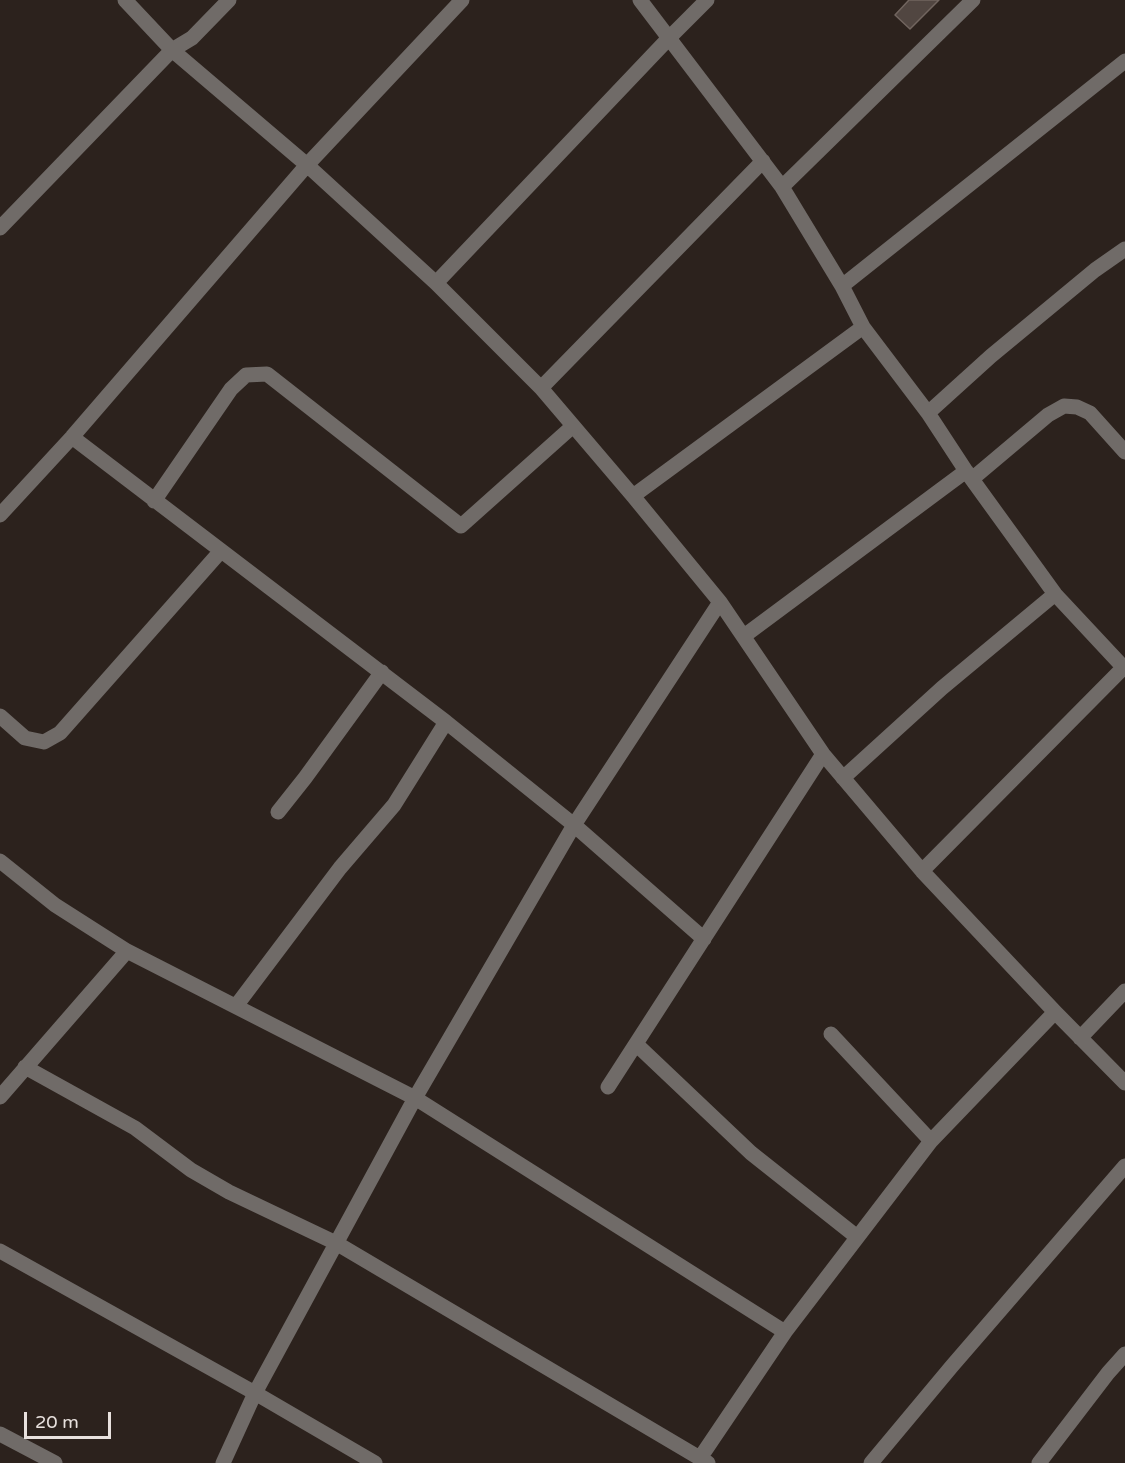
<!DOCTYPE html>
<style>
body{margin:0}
#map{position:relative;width:1125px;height:1463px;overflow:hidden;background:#2c221d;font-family:"Varela Round",sans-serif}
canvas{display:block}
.scale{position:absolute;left:24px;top:1412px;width:87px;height:27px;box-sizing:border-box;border:3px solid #e8e1de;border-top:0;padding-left:8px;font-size:18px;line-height:21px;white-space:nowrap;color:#e8e1de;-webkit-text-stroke:4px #2c221d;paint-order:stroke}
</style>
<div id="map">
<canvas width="1125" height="1463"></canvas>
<div class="scale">20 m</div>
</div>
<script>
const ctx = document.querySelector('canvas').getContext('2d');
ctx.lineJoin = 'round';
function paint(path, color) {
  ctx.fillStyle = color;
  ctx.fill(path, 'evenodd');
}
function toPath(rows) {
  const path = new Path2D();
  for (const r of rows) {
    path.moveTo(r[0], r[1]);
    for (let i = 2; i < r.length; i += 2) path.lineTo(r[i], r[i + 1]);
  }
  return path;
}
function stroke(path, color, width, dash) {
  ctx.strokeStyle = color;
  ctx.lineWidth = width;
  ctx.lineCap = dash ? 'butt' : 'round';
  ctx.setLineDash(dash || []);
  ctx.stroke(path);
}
const building = toPath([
 [909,0,939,0,910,29,895,15,909,0]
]);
paint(building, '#514641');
stroke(building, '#71655f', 1.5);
stroke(toPath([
 [125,0,172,50,307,165,436,283,541,388,633,496,720,602,823,754,922,871,1055,1012,1125,1083],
 [640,0,782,187,842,286,863,327,928,413,966,471,1055,594,1124,668],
 [782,187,973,0],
 [0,228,172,50,192,38,229,0],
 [436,283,669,38,707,0],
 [842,286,1125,61],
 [541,388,763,161],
 [928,413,991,356,1095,270,1125,249],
 [72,437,446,722,574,825,704,939],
 [972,479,1048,415,1064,406,1077,407,1090,413,1125,452],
 [633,496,863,327],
 [154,501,231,389,246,375,267,374,461,526,573,426],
 [0,515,72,437,307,165,462,0],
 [744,636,966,471],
 [0,716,25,738,44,742,60,733,220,552],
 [843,778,942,688,1055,594],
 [278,812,305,778,382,672],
 [0,861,55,905,127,951,415,1098,785,1332],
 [922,871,1125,666],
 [236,1006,340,868,394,805,446,722],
 [831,1034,931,1141],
 [1080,1038,1125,991],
 [636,1044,751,1153,857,1237],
 [25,1067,135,1128,191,1170,229,1192,336,1243,708,1463],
 [608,1087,823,754],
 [0,1097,127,951],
 [0,1251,255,1393,375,1463],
 [0,1434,55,1463],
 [700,1458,785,1332,931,1141,1055,1012],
 [223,1463,255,1393,415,1098,574,825,720,602],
 [871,1463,952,1366,1125,1166],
 [1039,1463,1108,1373,1125,1354]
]), '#706b68', 15);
</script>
